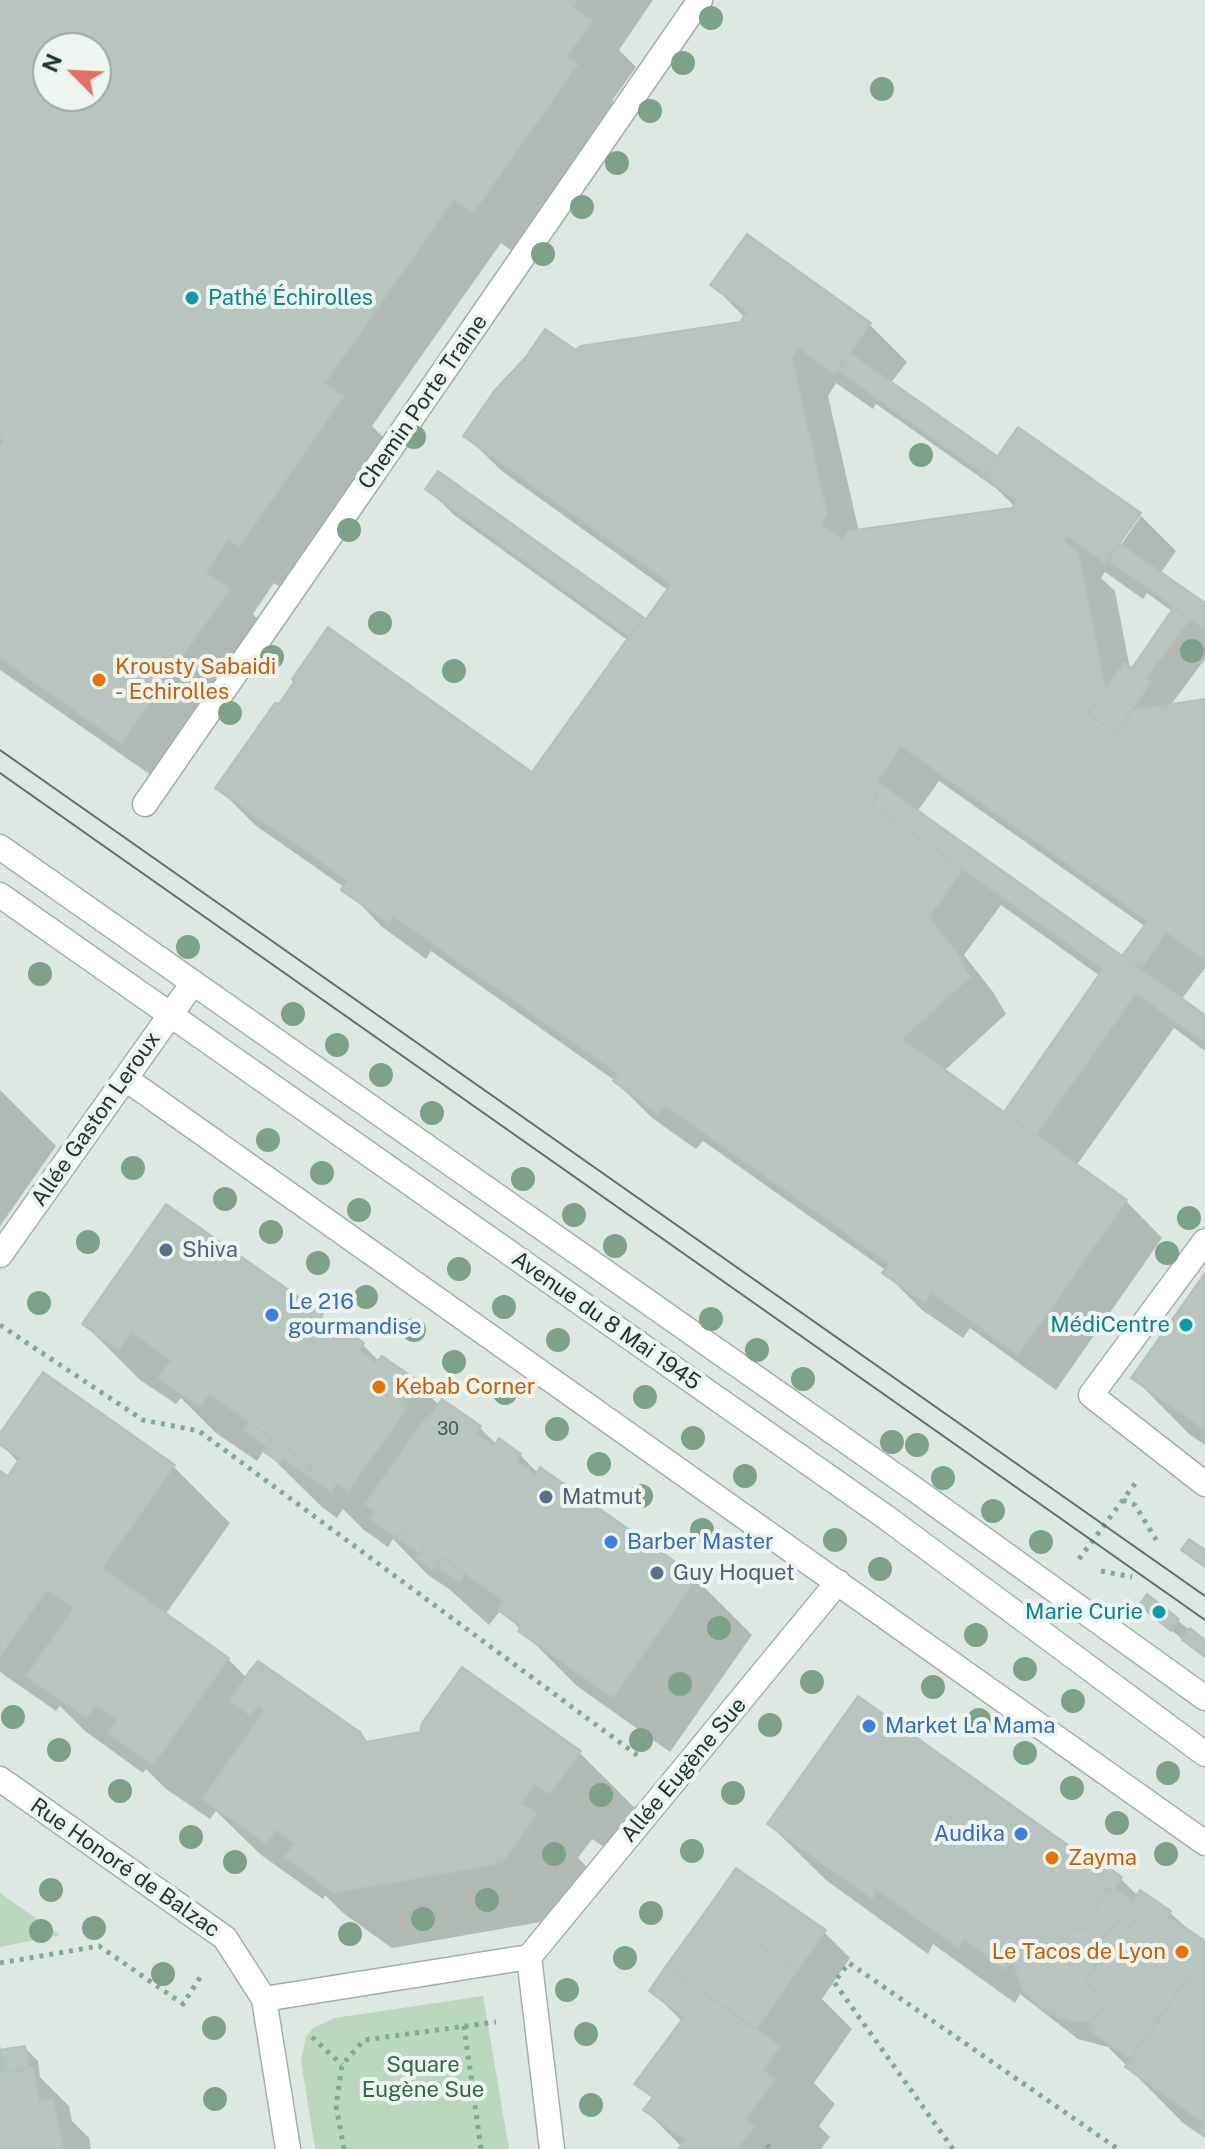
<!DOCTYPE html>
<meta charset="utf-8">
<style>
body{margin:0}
#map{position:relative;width:1205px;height:2149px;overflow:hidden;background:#dee8e3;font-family:"Public Sans",sans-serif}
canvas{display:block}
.north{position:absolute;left:32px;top:32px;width:80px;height:80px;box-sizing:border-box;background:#eef5f1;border:2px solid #9ca9a3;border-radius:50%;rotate:294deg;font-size:22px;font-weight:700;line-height:32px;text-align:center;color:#21362e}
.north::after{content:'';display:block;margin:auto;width:28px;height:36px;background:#e37162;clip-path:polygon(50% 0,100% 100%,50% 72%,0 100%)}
</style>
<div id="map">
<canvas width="1205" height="2149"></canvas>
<div class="north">N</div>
</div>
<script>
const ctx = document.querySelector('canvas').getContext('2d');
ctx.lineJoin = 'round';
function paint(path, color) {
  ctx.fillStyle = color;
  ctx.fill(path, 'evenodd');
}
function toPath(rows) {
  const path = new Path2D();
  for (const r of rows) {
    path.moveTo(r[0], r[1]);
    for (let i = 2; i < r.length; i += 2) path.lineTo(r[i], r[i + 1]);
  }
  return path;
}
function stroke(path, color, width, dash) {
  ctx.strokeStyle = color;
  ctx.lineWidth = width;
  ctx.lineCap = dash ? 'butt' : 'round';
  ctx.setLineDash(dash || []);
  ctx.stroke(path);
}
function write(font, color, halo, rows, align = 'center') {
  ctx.font = font + ' "Public Sans",sans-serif';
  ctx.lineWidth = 8;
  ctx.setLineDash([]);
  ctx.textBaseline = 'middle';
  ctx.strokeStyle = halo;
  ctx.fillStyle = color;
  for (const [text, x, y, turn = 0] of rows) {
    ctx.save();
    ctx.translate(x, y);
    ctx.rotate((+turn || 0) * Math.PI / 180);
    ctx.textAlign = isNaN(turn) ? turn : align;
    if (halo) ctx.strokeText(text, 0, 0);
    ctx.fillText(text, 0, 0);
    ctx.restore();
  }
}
paint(toPath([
 [0,1893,60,1935,0,1947],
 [483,1996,509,2149,315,2149,301,2061,306,2037,313,2028,335,2018]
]), '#b9d8be');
paint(toPath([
 [0,0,653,0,619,50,636,67,612,101,622,111,520,257,501,243,372,426,388,442,285,591,274,583,253,614,274,636,168,787,0,670],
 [48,48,96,48,96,96,48,96],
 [747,237,870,325,907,362,890,384,1120,546,1141,516,1176,551,1160,574,1205,606,1205,659,1170,706,1205,701,1205,968,1181,1000,1205,1017,1205,1051,1174,1028,1076,1166,1126,1201,1162,1238,1056,1390,970,1328,963,1338,922,1310,885,1273,887,1271,703,1141,696,1149,652,1118,614,1080,431,951,426,959,381,926,345,888,255,825,218,788,533,775,629,641,454,515,428,489,646,622,669,591,503,472,466,436,576,353,741,324,745,318,713,285],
 [836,383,873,409,876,404,997,489,1015,507,1013,509,859,532,828,396],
 [1105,572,1143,599,1147,593,1173,612,1132,670,1130,669,1115,591,1101,578],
 [939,781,1146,927,1123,959,917,812],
 [1001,905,1100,976,1005,1115,944,1071,1006,1014,993,992,964,955],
 [0,1090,56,1146,0,1226],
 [1205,1276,1205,1445,1189,1434,1133,1377],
 [322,1316,340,1335,363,1345,380,1362,418,1384,440,1406,480,1428,497,1445,520,1455,538,1473,696,1579,752,1635,670,1752,577,1686,513,1622,499,1612,489,1625,449,1589,428,1575,393,1539,388,1547,364,1530,343,1509,337,1518,322,1507,264,1450,257,1461,216,1433,181,1398,176,1404,140,1380,84,1324],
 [0,1437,174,1467,230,1523,165,1615,228,1659,247,1678,359,1734,368,1743,579,1752,635,1808,607,1849,592,1839,578,1858,591,1871,558,1919,392,1948,343,1913,325,1895,323,1899,261,1855,216,1811,210,1819,166,1789,146,1769,143,1773,85,1731,60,1706,56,1711,0,1672,0,1473,8,1479,19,1463,0,1443],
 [1141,1605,1178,1621,1205,1642,1205,1658],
 [769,1824,1083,1858,1086,1853,1121,1879,1138,1896,1170,1913,1205,1944,1205,2138,1183,2123,1108,2047,1078,2039,1020,1994,1015,2003,933,1944,928,1954,826,1880],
 [824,1932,850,1958,822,1999,852,2029,814,2083,835,2104,819,2126,830,2137,821,2149,681,2149,682,2147,645,2110,653,2099,637,2083,683,2022,651,1991],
 [25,2048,38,2061,40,2077,69,2106,72,2121,89,2138,91,2149,0,2149,0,2050,2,2052]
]), '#0003');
const building = toPath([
 [0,0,577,0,572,7,592,21,567,56,578,64,473,213,454,199,325,383,344,396,239,547,228,539,206,572,230,589,121,743,0,658,0,446,4,441,0,438,0,0],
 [48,48,96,48,96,96,48,96,48,48],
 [747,234,871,323,835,374,798,347,792,358,827,514,821,524,843,539,848,531,1012,508,1017,501,983,477,1018,427,1141,513,1105,563,1067,536,1064,541,1078,552,1105,689,1087,714,1117,733,1131,710,1205,699,1205,960,1166,932,1141,969,1122,956,1148,921,901,746,877,781,882,785,871,804,963,869,929,917,957,953,970,977,902,1039,1127,1200,1018,1355,932,1293,925,1303,882,1273,889,1264,665,1105,658,1114,613,1081,618,1074,393,916,388,923,341,890,347,880,215,788,275,703,279,704,294,682,292,679,328,627,532,772,643,617,646,619,671,584,463,436,495,390,525,358,545,329,576,350,581,346,740,322,747,312,710,285,747,234],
 [850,353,997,456,985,475,837,370,850,353],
 [438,471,643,617,630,637,425,489,438,471],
 [1119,543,1205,603,1205,629,1108,560,1119,543],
 [1174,607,1190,619,1146,678,1151,682,1117,733,1087,714,1124,663,1132,668,1174,607],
 [882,785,1205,1015,1205,1043,1136,993,1036,1135,1004,1112,1103,969,871,804,882,785],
 [166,1204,323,1314,318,1322,337,1336,342,1328,364,1343,359,1351,376,1363,382,1356,420,1382,405,1403,409,1405,348,1491,337,1483,331,1492,306,1475,312,1466,289,1450,280,1463,263,1451,272,1438,209,1394,200,1407,158,1378,171,1360,131,1332,119,1350,82,1324,166,1204],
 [1205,1273,1205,1411,1191,1402,1182,1414,1131,1378,1205,1273],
 [43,1372,175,1465,102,1568,229,1658,153,1765,108,1733,117,1720,96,1705,86,1718,26,1676,74,1608,47,1590,0,1656,0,1471,8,1476,20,1458,0,1445,0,1433,43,1372],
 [442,1399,481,1426,476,1434,494,1446,499,1438,521,1454,516,1461,535,1475,540,1467,697,1577,613,1698,518,1631,521,1626,498,1610,504,1601,442,1557,432,1570,416,1559,425,1546,402,1530,397,1538,370,1519,376,1512,365,1504,426,1417,428,1419,442,1399],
 [1191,1402,1205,1411,1205,1424,1202,1428,1182,1414,1191,1402],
 [249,1422,272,1438,266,1446,243,1430,249,1422],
 [289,1450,312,1466,306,1475,283,1458,289,1450],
 [402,1530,425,1546,419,1554,397,1538,402,1530],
 [1189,1539,1205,1550,1205,1567,1181,1550,1189,1539],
 [442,1557,465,1574,459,1582,436,1566,442,1557],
 [1147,1594,1179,1619,1171,1631,1139,1605,1147,1594],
 [1190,1628,1205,1640,1205,1644,1197,1638,1194,1641,1186,1635,1190,1628],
 [1186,1635,1194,1641,1197,1638,1205,1644,1205,1657,1182,1640,1186,1635],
 [258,1661,264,1665,256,1677,249,1672,258,1661],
 [264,1665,360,1732,366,1742,420,1732,422,1723,462,1667,581,1751,550,1794,535,1784,521,1803,537,1814,502,1863,334,1893,284,1857,295,1843,276,1830,266,1844,202,1799,265,1710,258,1705,251,1716,229,1701,249,1672,256,1677,264,1665],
 [858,1696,1082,1855,1085,1851,1122,1877,1112,1891,1107,1888,1095,1905,1100,1908,1083,1931,1075,1927,1053,1959,1027,1941,1006,1970,964,1939,958,1948,877,1890,872,1899,767,1824,858,1696],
 [736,1868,826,1930,797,1971,708,1908,736,1868],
 [1107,1888,1112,1891,1114,1888,1133,1901,1131,1903,1141,1910,1128,1929,1117,1921,1099,1944,1108,1950,1084,1982,1109,1999,1092,2022,1070,2021,1049,2014,1024,1992,1012,1961,1027,1941,1053,1959,1075,1927,1083,1931,1100,1908,1095,1905,1107,1888],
 [1140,1890,1171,1911,1168,1916,1205,1941,1205,1954,1130,2059,1087,2028,1109,1999,1084,1982,1108,1950,1099,1944,1117,1921,1128,1929,1141,1910,1131,1903,1140,1890],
 [708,1908,797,1971,756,2030,666,1966,708,1908],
 [1205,1954,1205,2135,1200,2132,1204,2123,1125,2067,1205,1954],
 [666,1966,780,2046,763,2071,775,2079,745,2120,755,2126,737,2149,678,2149,685,2140,643,2110,653,2097,634,2084,684,2017,649,1991,666,1966],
 [25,2046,29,2067,4,2073,0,2050,25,2046],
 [0,2048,4,2073,33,2067,39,2101,53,2099,63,2149,0,2149,0,2048]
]);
paint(building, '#b7c5be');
stroke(building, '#b2c1b9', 2);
const pedestrian = toPath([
 [145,804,700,0]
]);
const minor = toPath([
 [126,1079,1205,1843],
 [1205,1241,1091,1395,1205,1484],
 [0,1255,193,983],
 [0,1779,225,1938,264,1999,288,2149],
 [529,1957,552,2149],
 [264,1999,529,1957,838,1582]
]);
const secondary = toPath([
 [0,847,910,1486,1205,1698],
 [0,895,887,1518,1205,1754]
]);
stroke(pedestrian, '#a2afa9', 27);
stroke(minor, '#a2afa9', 27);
stroke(secondary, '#9fb3a9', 27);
stroke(toPath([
 [0,1325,143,1420,199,1431,641,1758],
 [1123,1500,1135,1505,1157,1541],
 [1079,1559,1137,1481],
 [1101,1571,1132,1577],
 [0,1963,99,1946,183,2004,201,1976],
 [464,2026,481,2149],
 [312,2037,342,2065],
 [767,2145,772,2149],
 [344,2149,336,2106,342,2065,364,2040,496,2022],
 [953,2149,834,1982,849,1963,1118,2149]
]), '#82a998', 5, [4, 6]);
stroke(pedestrian, '#fff', 24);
stroke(minor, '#fff', 24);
stroke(secondary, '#fff', 24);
stroke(toPath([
 [0,750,1205,1596],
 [0,773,1205,1620]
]), '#5c7269', 2);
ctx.fillStyle = '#7ea289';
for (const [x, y] of [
 [711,18],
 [683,63],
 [882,89],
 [650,111],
 [617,163],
 [582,207],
 [543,254],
 [414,437],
 [921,455],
 [349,530],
 [380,623],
 [1192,651],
 [272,657],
 [454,671],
 [230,713],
 [188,947],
 [40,974],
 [293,1014],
 [337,1045],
 [381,1075],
 [432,1113],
 [268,1140],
 [133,1168],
 [322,1173],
 [523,1179],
 [225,1199],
 [359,1210],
 [574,1215],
 [1189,1218],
 [271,1232],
 [88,1242],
 [615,1246],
 [1167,1253],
 [318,1263],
 [459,1269],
 [366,1297],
 [39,1303],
 [504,1307],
 [711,1319],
 [414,1330],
 [558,1340],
 [757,1350],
 [454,1362],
 [803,1379],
 [505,1393],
 [645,1397],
 [557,1429],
 [693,1438],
 [892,1442],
 [917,1445],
 [599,1464],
 [745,1476],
 [943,1478],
 [641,1496],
 [993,1511],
 [702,1530],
 [835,1540],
 [1041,1542],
 [880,1569],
 [719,1628],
 [976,1635],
 [1025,1669],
 [812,1682],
 [680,1684],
 [933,1687],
 [1073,1701],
 [13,1717],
 [979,1720],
 [770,1725],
 [641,1740],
 [59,1750],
 [1025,1753],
 [1168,1773],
 [1072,1788],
 [120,1791],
 [733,1793],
 [601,1795],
 [1117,1823],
 [191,1837],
 [692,1851],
 [554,1854],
 [1166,1854],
 [235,1862],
 [51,1890],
 [487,1900],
 [651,1913],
 [423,1919],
 [94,1928],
 [41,1931],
 [350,1934],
 [625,1958],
 [163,1974],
 [567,1990],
 [214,2028],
 [586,2034],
 [215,2099],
 [591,2105]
]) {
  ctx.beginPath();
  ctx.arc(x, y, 12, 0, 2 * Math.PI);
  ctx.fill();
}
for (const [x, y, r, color] of [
 [192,298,8,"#0f9aa8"],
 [99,680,8,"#e8710a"],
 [166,1250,8,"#5c6f8a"],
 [272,1315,8,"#3f7fe0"],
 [1186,1325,8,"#0f9aa8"],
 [379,1387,8,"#e8710a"],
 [546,1497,8,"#5c6f8a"],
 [611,1542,8,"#3f7fe0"],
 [657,1573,8,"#5c6f8a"],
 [1159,1612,8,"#0f9aa8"],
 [869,1726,8,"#3f7fe0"],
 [1021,1834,8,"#3f7fe0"],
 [1052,1858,8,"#e8710a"],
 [1182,1952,8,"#e8710a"]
]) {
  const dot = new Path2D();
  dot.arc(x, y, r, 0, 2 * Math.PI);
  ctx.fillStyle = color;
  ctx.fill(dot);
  stroke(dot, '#eef5f1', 3);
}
write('18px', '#465a52', null, [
 ["30",448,1429]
]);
write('22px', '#0d838f', '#eef5f1', [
 ["Pathé Échirolles",208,298,"left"],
 ["MédiCentre",1170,1325],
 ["Marie Curie",1143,1612]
], 'right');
write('22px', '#21362e', '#eef5f1', [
 ["Chemin Porte Traine",423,402,-55],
 ["Allée Gaston Leroux",96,1119,-55],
 ["Avenue du 8 Mai 1945",606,1321,35],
 ["Allée Eugène Sue",684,1770,-50],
 ["Rue Honoré de Balzac",125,1868,35]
]);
write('22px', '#c56008', '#eef5f1', [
 ["Krousty Sabaidi",115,667],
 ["- Echirolles",115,692],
 ["Kebab Corner",395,1387],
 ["Zayma",1068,1858],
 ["Le Tacos de Lyon",1166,1952,"right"]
], 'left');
write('22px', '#4e5e75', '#eef5f1', [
 ["Shiva",182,1250],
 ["Matmut",562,1497],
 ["Guy Hoquet",673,1573]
], 'left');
write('22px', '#366cbe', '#eef5f1', [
 ["Le 216",288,1302],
 ["gourmandise",288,1327],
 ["Barber Master",627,1542],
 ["Market La Mama",885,1726],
 ["Audika",1005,1834,"right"]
], 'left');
write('22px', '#30693f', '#eef5f1', [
 ["Square",423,2065],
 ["Eugène Sue",423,2090]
]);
</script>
